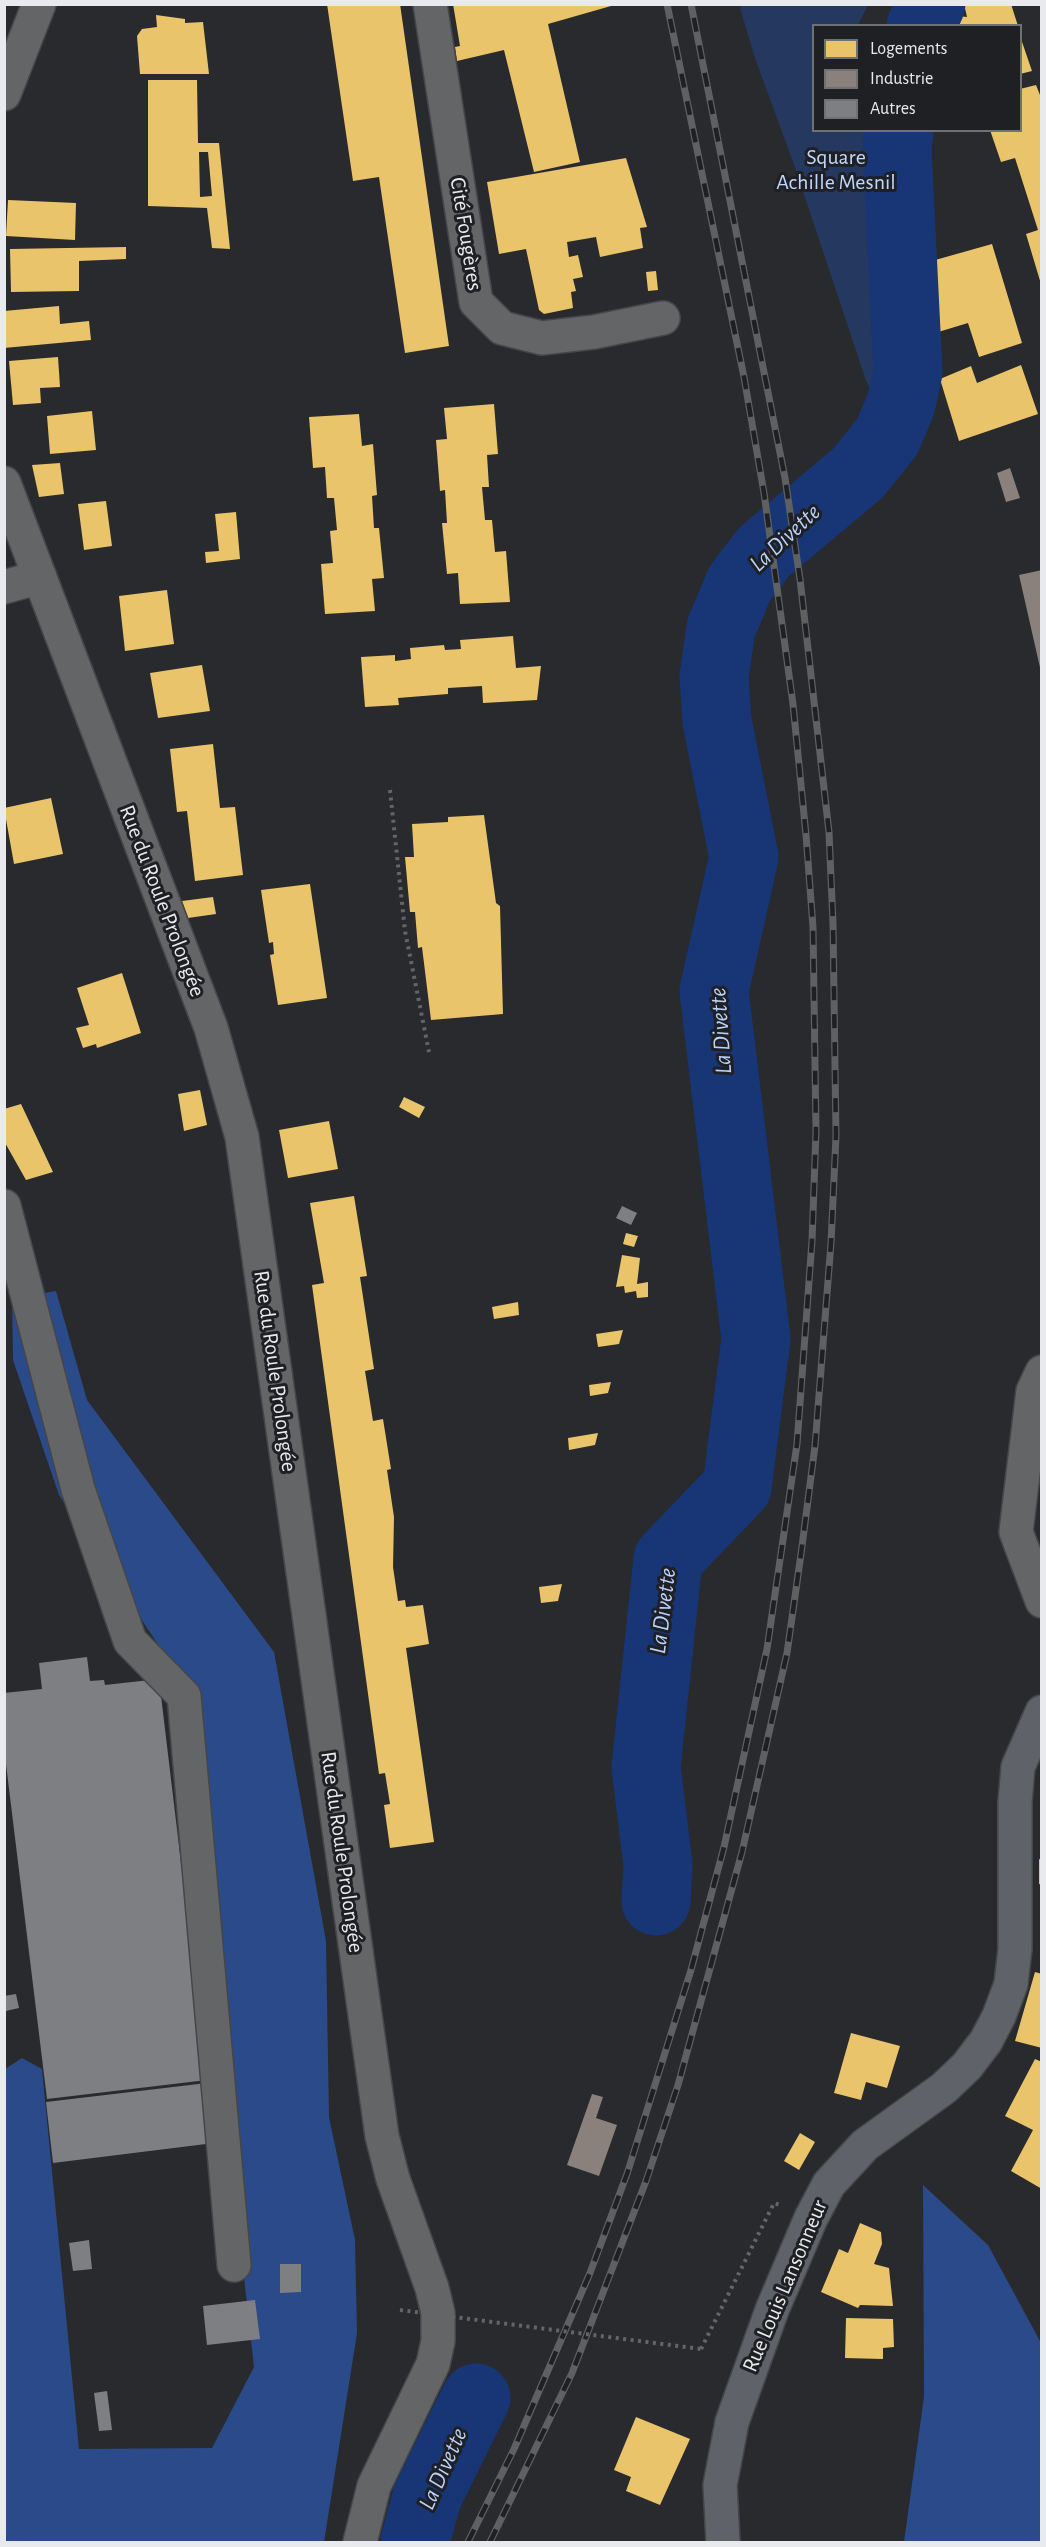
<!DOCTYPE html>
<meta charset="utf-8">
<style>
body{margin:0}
#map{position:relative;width:1046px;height:2547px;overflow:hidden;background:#282a2d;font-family:"Alegreya Sans",sans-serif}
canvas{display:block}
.frame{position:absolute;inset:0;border:6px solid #e9eaed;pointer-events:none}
.legend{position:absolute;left:812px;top:24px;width:210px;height:108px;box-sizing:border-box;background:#1e2024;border:2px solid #6f7174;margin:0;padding:8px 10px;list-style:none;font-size:18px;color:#e9eaed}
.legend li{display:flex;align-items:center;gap:12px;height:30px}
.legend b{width:30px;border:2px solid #6f7174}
</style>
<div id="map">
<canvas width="1046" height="2547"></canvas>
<div class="frame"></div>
<ul class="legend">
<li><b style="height:16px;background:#e9c46a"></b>Logements</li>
<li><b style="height:16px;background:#8a817c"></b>Industrie</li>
<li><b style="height:16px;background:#7e7f82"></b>Autres</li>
</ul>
</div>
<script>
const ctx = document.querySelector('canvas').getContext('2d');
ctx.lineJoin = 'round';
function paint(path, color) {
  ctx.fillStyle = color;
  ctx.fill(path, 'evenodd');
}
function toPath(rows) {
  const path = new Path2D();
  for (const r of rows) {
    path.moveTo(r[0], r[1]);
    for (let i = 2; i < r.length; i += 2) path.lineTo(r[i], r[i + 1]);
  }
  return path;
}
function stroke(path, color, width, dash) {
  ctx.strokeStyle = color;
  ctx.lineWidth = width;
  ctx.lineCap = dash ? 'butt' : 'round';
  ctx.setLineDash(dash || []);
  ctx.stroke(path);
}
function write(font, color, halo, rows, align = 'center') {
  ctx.font = font + ' "Alegreya Sans",sans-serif';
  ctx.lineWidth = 6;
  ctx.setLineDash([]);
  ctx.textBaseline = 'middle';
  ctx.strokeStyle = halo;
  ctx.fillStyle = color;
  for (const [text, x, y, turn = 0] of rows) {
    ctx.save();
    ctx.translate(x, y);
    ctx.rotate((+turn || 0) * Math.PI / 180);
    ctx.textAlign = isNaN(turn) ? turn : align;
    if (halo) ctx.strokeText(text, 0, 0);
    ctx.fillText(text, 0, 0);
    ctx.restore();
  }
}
paint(toPath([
 [742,5,868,5,858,25,814,26,814,130,868,131,898,360,889,401,883,412,866,381,796,170,755,58,740,8]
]), '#253960');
paint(toPath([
 [56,1291,87,1400,274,1652,326,1941,329,2117,355,2240,357,2333,324,2542,5,2542,5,2069,22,2058,42,2069,79,2449,212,2448,254,2367,183,1728,157,1643,59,1495,13,1360,12,1298],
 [923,2185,988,2245,1041,2343,1041,2542,904,2542,924,2397]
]), '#2b4a89');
paint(toPath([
 [327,4,400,4,449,346,405,353,379,177,353,181],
 [453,4,618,4,548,24,580,162,534,172,504,50,457,61,455,47,460,46],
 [964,4,1011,4,1018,26,928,26,941,14,967,17],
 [156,15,185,19,185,23,203,22,209,74,140,74,137,36,142,29,157,27],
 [1020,36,1032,71,1020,74],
 [148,80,197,80,198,143,219,143,230,249,212,248,207,208,148,206],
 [199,152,208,152,212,196,200,197],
 [1036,85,1042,100,1041,284,1026,234,1038,230,1015,158,1001,162,990,130,1020,130,1020,89],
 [626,158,647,227,640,228,643,248,600,257,596,237,567,242,569,257,578,255,583,277,573,279,576,291,571,292,573,308,544,314,539,310,526,249,499,254,487,182],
 [8,200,76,203,75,240,6,236],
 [992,244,1022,343,979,357,968,323,925,336,921,264],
 [126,247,126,259,79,261,79,291,11,292,10,249],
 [656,271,658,290,648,291,646,272],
 [59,306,60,324,89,321,91,340,4,348,4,311],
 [58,357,60,387,40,388,41,403,13,405,9,361],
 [1021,365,1038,414,959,441,940,379,971,366,977,383],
 [494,404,498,454,487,455,489,487,482,487,485,520,492,520,495,552,506,551,510,602,460,604,458,573,447,574,442,523,447,523,445,490,440,491,436,440,447,439,444,408],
 [92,411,96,450,50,454,47,416],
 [359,414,362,446,373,444,377,495,372,496,374,528,379,528,384,578,372,579,375,611,325,614,321,564,333,563,330,531,337,530,334,498,327,498,325,467,313,468,309,417],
 [60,463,64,494,39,497,32,465],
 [106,501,112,546,84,550,78,504],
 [236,512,240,559,206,563,205,552,219,551,215,514],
 [167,590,174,644,125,651,119,596],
 [513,636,516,668,541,666,537,700,483,703,482,686,448,688,448,694,398,698,399,705,365,707,361,657,395,655,395,661,411,659,410,648,444,645,445,650,461,649,460,640],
 [202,665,210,711,158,718,150,673],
 [213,744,220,808,235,807,243,875,195,881,187,811,177,812,170,749],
 [51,798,63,854,14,864,4,808],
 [484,815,496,903,500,906,503,1014,431,1020,422,947,418,948,415,912,410,912,405,857,414,857,412,824,448,822,448,817],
 [310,884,327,998,278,1005,270,955,274,954,273,942,269,943,261,890],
 [213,897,216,914,188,918,182,901],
 [122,973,141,1033,97,1048,96,1044,83,1048,76,1028,89,1025,77,988],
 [200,1090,207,1125,184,1131,178,1094],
 [404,1097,425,1107,419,1118,399,1107],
 [21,1104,53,1172,26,1180,4,1141,4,1109],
 [329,1121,338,1169,288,1178,279,1130],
 [354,1196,367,1276,360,1277,374,1369,365,1371,373,1421,383,1419,391,1469,387,1470,394,1517,393,1567,398,1601,405,1600,406,1607,423,1605,429,1644,406,1648,434,1842,390,1848,384,1805,390,1804,385,1773,379,1774,312,1285,324,1283,310,1203],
 [626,1233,638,1236,634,1247,623,1244],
 [622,1255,640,1258,637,1284,648,1282,648,1297,637,1298,636,1291,625,1293,624,1286,616,1287],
 [518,1302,519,1315,494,1319,492,1307],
 [623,1330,619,1344,598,1347,596,1334],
 [611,1382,608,1393,590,1396,589,1385],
 [598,1433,595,1445,569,1450,568,1438],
 [562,1584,558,1601,541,1603,539,1587],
 [1039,1859,1042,1860,1042,1885,1039,1884],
 [1035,1972,1042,1974,1042,2048,1015,2041],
 [851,2033,900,2046,887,2088,866,2082,861,2100,834,2093],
 [1035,2059,1042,2062,1042,2189,1011,2171,1033,2130,1005,2116],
 [800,2133,815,2142,799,2170,784,2161],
 [860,2223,881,2232,882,2244,874,2264,889,2268,893,2306,860,2305,858,2308,821,2292,839,2249,848,2253],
 [846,2318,893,2319,894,2347,883,2348,883,2359,845,2358],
 [636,2417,690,2439,660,2505,626,2491,631,2477,614,2470]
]), '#e9c46a');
paint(toPath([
 [1010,468,1020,498,1006,502,997,473],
 [1042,570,1042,672,1041,672,1019,575],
 [592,2094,603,2097,596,2118,617,2125,599,2176,567,2165]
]), '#8a817c');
stroke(toPath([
 [921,26,931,4],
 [656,1901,658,1865,646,1767,668,1559,737,1487,756,1339,714,991,744,857,717,721,714,677,721,628,740,583,764,552,858,473,887,437,901,404,908,372,897,150,899,130],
 [415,2542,427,2497,476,2398]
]), '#183675', 69);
paint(toPath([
 [622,1206,637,1213,631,1225,616,1218],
 [87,1657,90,1681,104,1680,105,1685,159,1679,207,2080,47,2099,4,1748,4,1693,42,1689,39,1663],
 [16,1994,19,2008,6,2011,4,1996],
 [207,2083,214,2143,53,2163,46,2102],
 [89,2240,92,2269,73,2271,69,2243],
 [280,2264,301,2264,301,2292,280,2293],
 [255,2300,260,2339,207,2345,203,2306],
 [107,2391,112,2430,99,2431,94,2393]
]), '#7e7f82');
const minor = toPath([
 [430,4,476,302,502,328,542,338,594,332,663,318],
 [4,94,39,4],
 [4,483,211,1028,242,1137,382,2136,393,2179,432,2288,438,2313,438,2341,433,2364,374,2486,360,2542],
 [4,587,40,577],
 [4,1206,78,1489,130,1641,184,1696,234,2265],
 [1042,1372,1033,1391,1016,1532,1042,1601]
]);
const major = toPath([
 [723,2542,720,2485,732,2422,772,2310,811,2218,829,2184,865,2145,944,2088,967,2066,986,2041,999,2016,1011,1984,1015,1949,1015,1802,1018,1767,1042,1712]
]);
stroke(minor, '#454648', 36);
stroke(major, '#454648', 36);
stroke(toPath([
 [390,790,405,931,429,1052],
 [701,2349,774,2203,780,2205]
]), '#646567', 4, [3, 4.5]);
stroke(minor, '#646567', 33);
stroke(major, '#5f6268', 33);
const rail = toPath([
 [468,2542,514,2449,590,2273,627,2174,691,1970,724,1847,767,1649,797,1444,812,1241,816,1131,813,927,806,835,793,704,764,493,744,377,667,4],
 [490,2542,572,2373,646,2181,678,2085,742,1852,787,1653,801,1554,815,1446,831,1243,836,1136,833,923,829,832,800,579,785,478,691,4]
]);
stroke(rail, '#5e6062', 7);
stroke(rail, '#1e2024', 4.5, [14]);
stroke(toPath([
 [400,2310,701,2349]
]), '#646567', 4, [3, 4.5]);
write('22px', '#c0d6ff', '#1e2024', [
 ["Square",836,157],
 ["Achille Mesnil",836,182]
]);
write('22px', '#e9eaed', '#1e2024', [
 ["Cité Fougères",466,234,81],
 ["Rue du Roule Prolongée",162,901,69],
 ["Rue du Roule Prolongée",275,1371,82],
 ["Rue du Roule Prolongée",342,1852,82],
 ["Rue Louis Lansonneur",785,2286,-67]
]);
write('italic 24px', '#bbd1fa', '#1e2024', [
 ["La Divette",785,538,-43],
 ["La Divette",721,1031,-94],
 ["La Divette",663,1611,-83],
 ["La Divette",443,2469,-66]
]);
</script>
